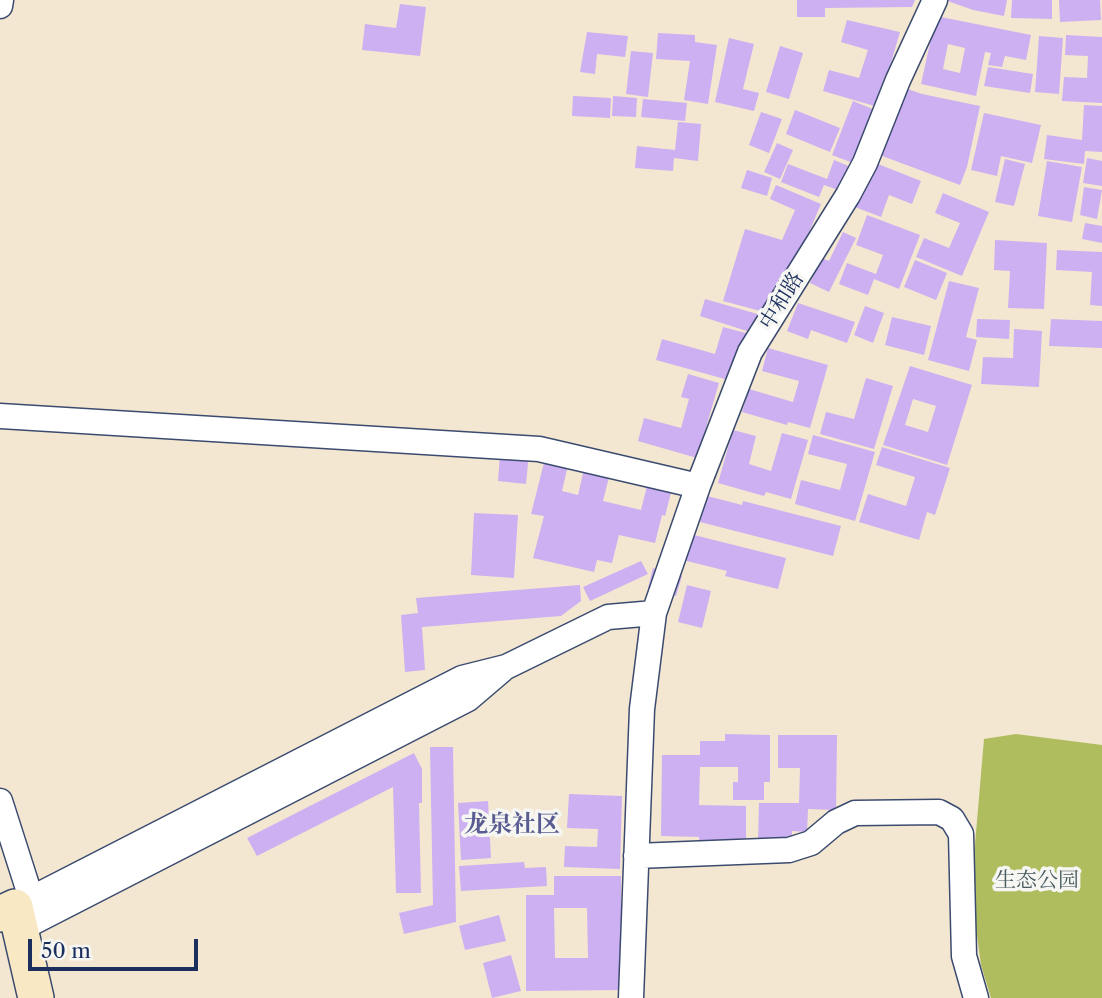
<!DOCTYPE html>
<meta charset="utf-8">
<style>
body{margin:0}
#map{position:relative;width:1102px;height:998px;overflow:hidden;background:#f3e7d1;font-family:"Libre Caslon Text",serif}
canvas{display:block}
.scale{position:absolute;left:28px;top:939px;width:170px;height:32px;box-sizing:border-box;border:4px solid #1b2f5e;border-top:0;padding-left:9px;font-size:21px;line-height:24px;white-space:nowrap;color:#1b2f5e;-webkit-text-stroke:5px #f6f6f2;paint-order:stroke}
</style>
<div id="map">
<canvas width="1102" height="998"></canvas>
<div class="scale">50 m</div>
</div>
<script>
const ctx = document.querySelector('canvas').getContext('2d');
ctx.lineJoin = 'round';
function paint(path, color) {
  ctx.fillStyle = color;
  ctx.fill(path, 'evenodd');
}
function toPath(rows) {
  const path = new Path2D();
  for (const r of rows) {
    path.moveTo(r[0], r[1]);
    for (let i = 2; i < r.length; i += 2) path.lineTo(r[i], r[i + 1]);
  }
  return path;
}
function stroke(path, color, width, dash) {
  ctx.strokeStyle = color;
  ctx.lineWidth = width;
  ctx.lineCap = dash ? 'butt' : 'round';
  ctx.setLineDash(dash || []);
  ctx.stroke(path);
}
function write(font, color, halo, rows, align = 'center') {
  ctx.font = font + ' "Libre Caslon Text","Noto Serif SC",serif';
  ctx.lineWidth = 7;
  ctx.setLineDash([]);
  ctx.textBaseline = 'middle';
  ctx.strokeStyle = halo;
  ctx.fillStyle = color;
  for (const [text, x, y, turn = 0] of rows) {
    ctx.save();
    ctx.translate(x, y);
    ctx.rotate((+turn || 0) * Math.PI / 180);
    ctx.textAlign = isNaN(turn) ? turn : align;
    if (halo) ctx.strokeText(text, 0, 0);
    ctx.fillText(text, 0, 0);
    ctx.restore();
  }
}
paint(toPath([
 [1016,734,1102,745,1102,998,991,998,981,965,971,891,984,739]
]), '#afbd5f');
paint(toPath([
 [797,0,915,0,912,7,825,8,825,17,797,17],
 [945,0,1007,0,1004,16,973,10],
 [1012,0,1052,0,1052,19,1011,18],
 [1059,0,1100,0,1101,20,1060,22],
 [400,4,426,7,420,56,362,50,365,24,396,28],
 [936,16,1031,35,1026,60,1005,56,1002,67,988,65,991,53,985,52,976,96,921,84],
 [948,44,965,48,960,73,943,69],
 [847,20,900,32,878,107,823,91,829,70,859,78,868,50,841,42],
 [587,32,628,36,625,57,597,54,595,74,580,72],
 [658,33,695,35,695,42,717,45,708,104,684,100,690,61,656,59],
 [1066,35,1102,37,1102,103,1062,101,1064,77,1087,78,1088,56,1065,55],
 [1039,36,1063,38,1059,94,1035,92],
 [729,38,754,44,743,89,759,93,754,111,715,102],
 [780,46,803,53,789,99,766,92],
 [631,51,653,53,648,97,626,94],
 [988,67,1033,74,1030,93,984,86],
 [902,87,922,94,980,106,967,167,960,185,877,154],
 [573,96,611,98,610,118,572,116],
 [613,96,637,98,636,117,612,116],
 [643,99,687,103,685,121,641,117],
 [853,101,875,110,853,163,832,155],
 [1084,105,1102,106,1102,152,1085,151,1084,164,1044,159,1047,135,1082,140],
 [795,110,840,128,830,152,786,134],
 [761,112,782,119,769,153,749,145],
 [984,113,1041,125,1032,163,1001,156,997,176,971,170],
 [678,122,701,124,698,161,674,158,673,171,635,168,637,146,675,150],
 [777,143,793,150,780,179,764,172],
 [1087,158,1102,161,1102,186,1083,183],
 [1005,159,1025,164,1014,206,995,202],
 [834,160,851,167,841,191,824,185,819,197,781,182,788,164,827,179],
 [1047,161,1082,167,1072,222,1038,216],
 [873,162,921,181,912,204,889,195,881,217,855,207],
 [747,170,772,178,767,196,741,188],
 [776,185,821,204,798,258,768,313,723,301,745,229,782,240,795,210,770,199],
 [1084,187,1102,190,1097,219,1080,215],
 [943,193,989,212,962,276,916,257,924,238,949,248,960,223,935,213],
 [867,215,920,235,899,289,874,279,868,295,839,284,847,263,876,274,883,255,856,245],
 [1085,223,1102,226,1102,243,1082,239],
 [843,232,856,238,829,292,810,283,822,258,829,261],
 [995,240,1047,243,1044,309,1008,308,1010,271,994,270],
 [1057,250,1102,252,1102,306,1090,305,1092,272,1056,270],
 [915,260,947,273,936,300,904,287],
 [949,281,979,288,966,337,977,340,969,371,928,360],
 [705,299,761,315,756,334,700,316],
 [798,303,855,322,847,343,811,330,808,339,787,331],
 [865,306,884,313,873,343,854,335],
 [892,317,931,326,924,355,885,345],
 [977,319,1010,320,1009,339,976,337],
 [1051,319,1102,321,1102,348,1049,346],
 [723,327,746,333,732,381,656,360,662,339,715,354],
 [1014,329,1042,331,1039,387,981,384,983,357,1013,358],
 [768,348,828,365,810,428,788,422,787,425,742,412,749,389,793,402,799,381,762,371],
 [910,366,972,385,947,465,883,445],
 [913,399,936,406,928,432,905,425],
 [688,374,719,383,697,458,638,441,644,418,681,428,689,399,681,397],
 [866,378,893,386,874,449,820,434,826,412,854,419],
 [733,430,756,436,749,464,771,471,782,433,808,440,791,499,766,492,764,496,718,483],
 [813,435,875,452,855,521,795,504,801,480,840,490,847,464,808,454],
 [501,441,530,443,526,484,498,481],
 [549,443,676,473,665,516,662,515,655,543,619,535,612,563,597,560,594,572,533,558,544,516,531,514],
 [568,465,584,469,578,495,562,491],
 [610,473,648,482,641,510,603,501],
 [882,447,950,468,935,515,927,512,919,540,859,522,868,494,906,506,915,477,876,465],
 [707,496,742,505,743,501,841,526,833,556,700,522],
 [474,513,518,515,514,578,471,575],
 [690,534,786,558,778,589,725,576,727,571,683,560],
 [641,561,648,574,590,601,583,587],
 [653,568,682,576,676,596,648,588],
 [580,585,581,601,561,616,422,627,425,670,405,672,401,615,418,613,416,598],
 [687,585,711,591,702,628,678,622],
 [725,734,770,735,770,782,764,782,764,800,733,800,733,782,738,782,738,767,700,767,699,805,746,806,746,843,699,843,699,837,661,836,662,755,700,755,700,741,725,741],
 [778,735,837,735,836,810,808,809,807,832,792,831,792,841,758,841,759,803,799,803,800,768,778,768],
 [430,747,453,747,456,922,404,934,399,913,433,905],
 [414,753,422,769,422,803,419,803,421,893,396,893,393,787,257,856,247,838],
 [569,794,622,796,620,869,564,867,565,846,597,847,598,829,567,828],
 [488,801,491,858,461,860,458,803],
 [524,862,525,868,546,867,547,886,461,891,459,866],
 [554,876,621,876,621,990,526,991,526,895,554,895],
 [554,908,587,908,588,958,555,958],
 [499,915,506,941,465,950,459,926],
 [511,955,521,991,492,998,483,963]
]), '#cdb0f1');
const minor = toPath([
 [0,6,1,0],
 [0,416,539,449,698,486],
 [0,801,31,898],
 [636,856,789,850,811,843,836,822,855,813,939,812,952,819,961,834,964,956,976,998],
 [15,907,462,678,506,667,608,617,654,613],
 [20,929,468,699,502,670],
 [631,998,642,709,654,613,698,486,750,352,848,195,865,163,898,80,935,0]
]);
const secondary = toPath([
 [0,914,15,907,36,998]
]);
stroke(minor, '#3b4b6f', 27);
stroke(secondary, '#3b4b6f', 38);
stroke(minor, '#fff', 24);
stroke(secondary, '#f8e8c3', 35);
write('21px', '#1b2f5e', '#f6f6f2', [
 ["中和路",782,301,-58]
]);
write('21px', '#475a5e', '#f6f6f2', [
 ["生态公园",1037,881]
]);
write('bold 24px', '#595c91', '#f6f6f2', [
 ["龙泉社区",512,825]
]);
</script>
